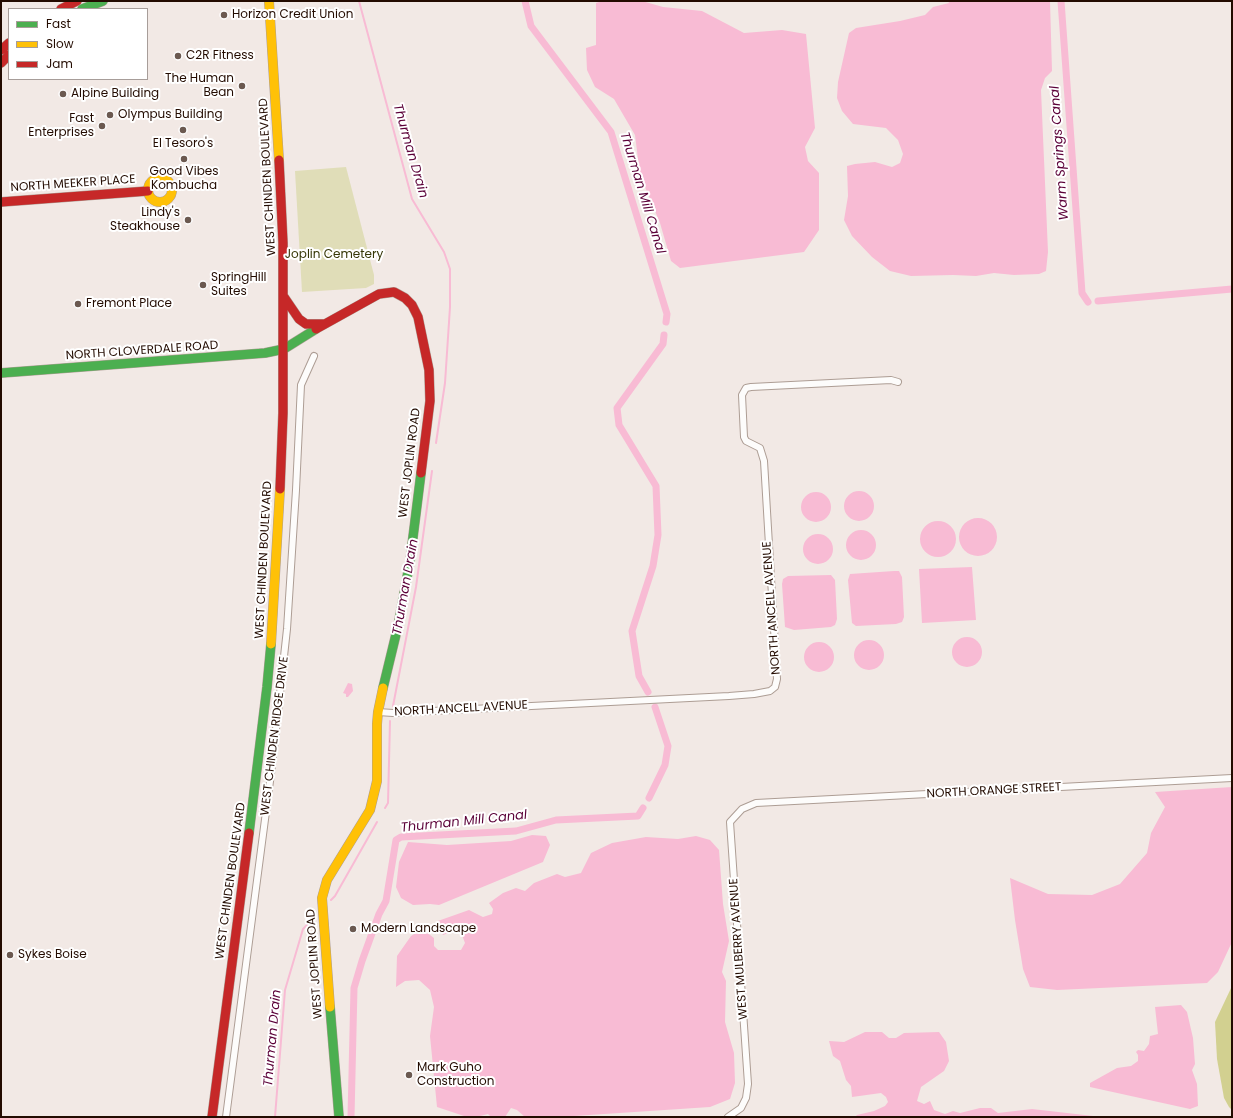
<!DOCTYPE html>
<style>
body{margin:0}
#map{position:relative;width:1233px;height:1118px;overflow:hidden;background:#f2e9e5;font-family:Poppins,sans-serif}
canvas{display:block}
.frame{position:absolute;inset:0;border:2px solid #230b00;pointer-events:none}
.legend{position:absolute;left:8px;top:8px;width:140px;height:72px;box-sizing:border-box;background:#fff;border:1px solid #a79d99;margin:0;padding:5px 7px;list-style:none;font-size:12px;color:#230b00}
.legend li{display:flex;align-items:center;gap:8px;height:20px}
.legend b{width:20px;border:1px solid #a79d99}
</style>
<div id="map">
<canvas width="1233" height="1118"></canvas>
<div class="frame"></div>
<ul class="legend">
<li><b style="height:5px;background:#4caf50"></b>Fast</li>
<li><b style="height:5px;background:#ffc107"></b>Slow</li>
<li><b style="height:5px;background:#c62828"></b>Jam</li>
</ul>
</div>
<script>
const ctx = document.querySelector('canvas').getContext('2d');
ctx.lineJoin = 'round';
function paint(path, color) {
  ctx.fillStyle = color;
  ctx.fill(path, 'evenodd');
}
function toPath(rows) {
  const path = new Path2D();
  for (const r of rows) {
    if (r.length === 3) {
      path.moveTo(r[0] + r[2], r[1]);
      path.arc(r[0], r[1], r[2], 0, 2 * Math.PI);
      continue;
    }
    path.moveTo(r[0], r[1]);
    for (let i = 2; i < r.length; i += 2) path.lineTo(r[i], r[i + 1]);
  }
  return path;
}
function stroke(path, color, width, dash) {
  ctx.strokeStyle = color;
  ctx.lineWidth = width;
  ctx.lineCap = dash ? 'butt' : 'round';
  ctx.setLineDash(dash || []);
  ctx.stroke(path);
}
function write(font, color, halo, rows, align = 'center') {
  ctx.font = font + ' Poppins,sans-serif';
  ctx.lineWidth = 4;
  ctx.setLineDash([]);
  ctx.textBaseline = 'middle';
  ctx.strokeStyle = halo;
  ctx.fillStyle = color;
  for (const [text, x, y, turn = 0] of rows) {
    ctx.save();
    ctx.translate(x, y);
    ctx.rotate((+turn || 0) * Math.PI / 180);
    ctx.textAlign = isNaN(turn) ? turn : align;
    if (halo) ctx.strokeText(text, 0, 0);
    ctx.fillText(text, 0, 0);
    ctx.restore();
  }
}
paint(toPath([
 [346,167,374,275,374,284,366,288,302,292,295,171]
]), '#e0ddb8');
paint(toPath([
 [1232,986,1232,1110,1229,1107,1224,1098,1217,1059,1215,1022]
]), '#d2d090');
paint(toPath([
 [602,1,642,1,663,7,702,11,744,33,782,30,806,34,815,128,805,147,808,161,819,173,819,230,804,252,680,268,671,261,660,223,640,175,635,135,614,99,595,87,587,70,586,48,596,45,596,3],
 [948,1,1050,1,1052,71,1045,78,1041,90,1048,252,1046,271,1039,274,1014,275,994,273,976,276,953,275,911,276,890,271,872,257,852,236,844,220,848,196,847,166,855,164,875,162,892,167,900,163,903,154,898,140,886,128,853,124,842,111,837,98,838,82,849,33,856,28,900,21,925,15,933,7,949,3],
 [859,506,15],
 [816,507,15],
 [978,537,19],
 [938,539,18],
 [861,545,15],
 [818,549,15],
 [972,567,976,620,922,623,919,569],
 [894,571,899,571,902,577,904,617,902,622,896,624,856,626,852,623,848,580,850,574],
 [831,575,835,580,837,619,835,625,831,627,794,630,785,627,782,584,783,579,788,576],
 [967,652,15],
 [869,655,15],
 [819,657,15],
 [348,683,352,684,353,691,348,697,346,697,346,694,343,693],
 [1232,787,1232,942,1218,972,1207,983,1057,990,1030,987,1023,969,1015,920,1010,878,1048,894,1092,895,1120,884,1147,853,1151,833,1165,807,1155,792],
 [532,835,546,836,550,845,543,862,439,905,430,904,413,905,401,898,396,887,399,862,408,842,447,845,511,841],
 [696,836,710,840,719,850,723,904,729,941,722,972,726,981,725,1022,734,1053,735,1083,730,1099,710,1107,559,1117,525,1117,517,1110,511,1108,505,1117,491,1117,488,1114,476,1117,467,1117,437,1107,430,1036,434,1007,430,990,419,980,405,981,396,987,397,956,411,936,422,929,434,938,434,946,438,950,461,950,465,943,462,935,456,930,443,935,435,922,469,910,483,917,492,914,493,909,489,903,503,893,516,888,525,891,534,883,557,874,565,877,581,873,591,853,612,843,646,837,678,839],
 [1181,1005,1187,1012,1193,1038,1195,1064,1192,1070,1197,1084,1198,1106,1190,1109,1090,1087,1090,1083,1117,1068,1131,1066,1138,1061,1138,1055,1136,1052,1138,1050,1144,1051,1149,1044,1150,1036,1158,1034,1155,1007],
 [865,1032,882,1032,889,1038,896,1038,904,1033,939,1032,946,1042,949,1061,944,1071,921,1087,917,1101,924,1104,930,1101,934,1110,945,1114,953,1111,960,1113,980,1108,991,1108,998,1113,1032,1109,1102,1117,855,1117,857,1115,874,1111,885,1106,888,1102,886,1097,881,1093,852,1097,851,1086,846,1080,840,1061,833,1056,829,1041,844,1042]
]), '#f8bbd4');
stroke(toPath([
 [359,1,412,199,444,252,450,269,450,307,445,383,436,443],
 [393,706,416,587,432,471],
 [385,808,388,803,390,721],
 [331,900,335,896,377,822],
 [275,1117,285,990,303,929,314,918]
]), '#f8bbd4', 2);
stroke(toPath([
 [525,1,531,26,611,132,667,314,666,322],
 [1061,1,1082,293,1088,302],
 [1098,301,1232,289],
 [648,692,639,676,632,631,653,566,658,535,656,486,619,425,617,408,663,344,664,335],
 [649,798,665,765,668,746,655,707],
 [351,1117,354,988,362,961,379,914,386,901,396,840,401,837,516,831,556,820,638,816,643,808]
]), '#f8bbd4', 7);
const street = toPath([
 [378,712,393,713,729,696,754,694,770,691,775,687,777,679,764,461,760,448,746,441,744,437,742,395,746,388,751,387,891,380,898,382],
 [226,1117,272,766,287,629,296,490,301,385,314,356],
 [728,1117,741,1108,746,1098,748,1084,730,822,742,809,756,803,1232,778]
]);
const fast = toPath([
 [82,9,103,1],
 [1,373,265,353,284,349,316,329],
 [383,688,398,626,410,561,421,473],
 [249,833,267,687,271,644],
 [330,1007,339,1117]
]);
const slow = toPath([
 [269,1,279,160],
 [160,190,12],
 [271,644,280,489],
 [330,1007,322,898,327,880,370,810,377,781,377,724,378,712,383,688]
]);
const jam = toPath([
 [61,9,77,1],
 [1,50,9,43],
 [1,63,9,55],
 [279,160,283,243,283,413,280,489],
 [1,202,148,191],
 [284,297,299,319,306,324,325,324],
 [316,329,379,294,394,292,405,298,412,305,418,317,429,370,430,401,421,473],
 [212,1117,249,833]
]);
stroke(street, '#ad9d94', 8);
stroke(fast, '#ad9d94', 10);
stroke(slow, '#ad9d94', 10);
stroke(jam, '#ad9d94', 10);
stroke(street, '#fdfcfb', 6);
stroke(fast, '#4caf50', 9);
stroke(slow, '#ffc107', 9);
stroke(jam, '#c62828', 9);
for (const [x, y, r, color] of [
 [224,15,4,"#6b5950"],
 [178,56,4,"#6b5950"],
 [242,86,4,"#6b5950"],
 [63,94,4,"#6b5950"],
 [110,115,4,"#6b5950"],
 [102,126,4,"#6b5950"],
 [183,130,4,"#6b5950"],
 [184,159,4,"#6b5950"],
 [188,220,4,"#6b5950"],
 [203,285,4,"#6b5950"],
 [78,304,4,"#6b5950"],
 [353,929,4,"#6b5950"],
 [10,955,4,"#6b5950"],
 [409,1075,4,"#6b5950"]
]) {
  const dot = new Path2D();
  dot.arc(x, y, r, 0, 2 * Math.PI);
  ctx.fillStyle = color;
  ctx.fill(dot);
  stroke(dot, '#fff', 1.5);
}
write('12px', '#230b00', '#fff', [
 ["Horizon Credit Union",232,15],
 ["C2R Fitness",186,56],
 ["The Human",234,79,"right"],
 ["Bean",234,93,"right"],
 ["Alpine Building",71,94],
 ["Olympus Building",118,115],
 ["Fast",94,119,"right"],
 ["Enterprises",94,133,"right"],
 ["El Tesoro's",183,144,"center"],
 ["Good Vibes",184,172,"center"],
 ["Kombucha",184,186,"center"],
 ["Lindy's",180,213,"right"],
 ["Steakhouse",180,227,"right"],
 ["SpringHill",211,278],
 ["Suites",211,292],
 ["Fremont Place",86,304],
 ["Modern Landscape",361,929],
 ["Sykes Boise",18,955],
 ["Mark Guho",417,1068],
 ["Construction",417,1082]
], 'left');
write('12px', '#230b00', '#fff', [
 ["WEST CHINDEN BOULEVARD",268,177,-93],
 ["NORTH MEEKER PLACE",73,184,-4],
 ["NORTH CLOVERDALE ROAD",142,351,-4],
 ["WEST JOPLIN ROAD",410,463,-83],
 ["WEST CHINDEN BOULEVARD",264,560,-87],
 ["NORTH ANCELL AVENUE",772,608,-94],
 ["NORTH ANCELL AVENUE",461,709,-3],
 ["WEST CHINDEN RIDGE DRIVE",275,736,-83],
 ["NORTH ORANGE STREET",994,791,-3],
 ["WEST CHINDEN BOULEVARD",231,881,-82],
 ["WEST MULBERRY AVENUE",739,949,-94],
 ["WEST JOPLIN ROAD",315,964,-94]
]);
write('12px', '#363707', '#fff', [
 ["Joplin Cemetery",334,255]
]);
write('italic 13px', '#5b0038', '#fff', [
 ["Thurman Drain",410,151,74],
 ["Warm Springs Canal",1060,153,-94],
 ["Thurman Mill Canal",642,193,73],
 ["Thurman Drain",406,587,-80],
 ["Thurman Mill Canal",464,822,-6],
 ["Thurman Drain",273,1038,-85]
]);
</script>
